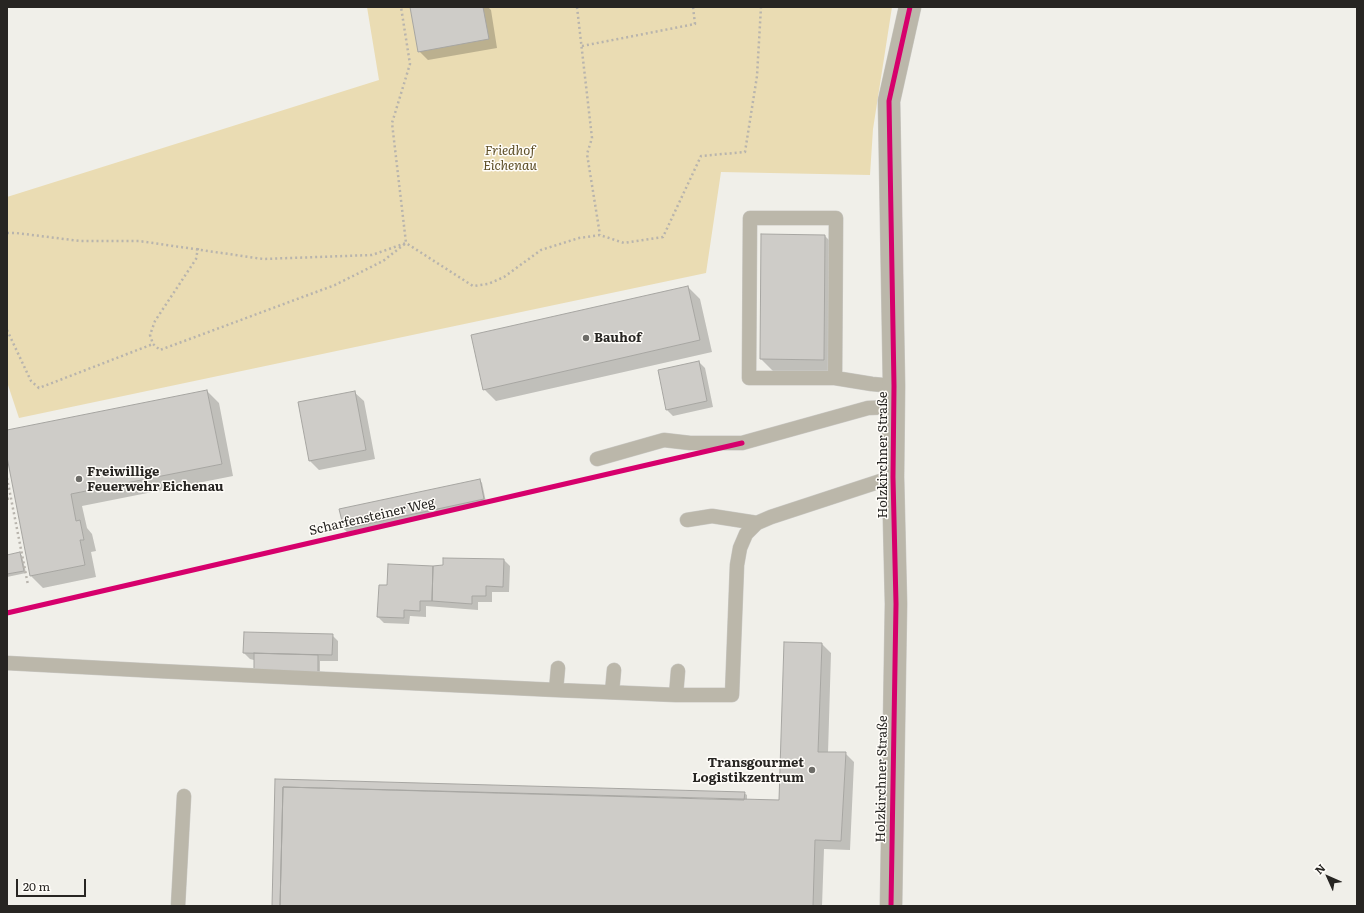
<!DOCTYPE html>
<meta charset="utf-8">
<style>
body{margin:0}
#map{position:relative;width:1364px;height:913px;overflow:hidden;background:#f0efe9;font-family:Literata,serif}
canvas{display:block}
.frame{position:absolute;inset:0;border:8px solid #272522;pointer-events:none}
.north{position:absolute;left:1308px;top:857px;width:40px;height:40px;-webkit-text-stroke:3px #fffdf9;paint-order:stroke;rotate:315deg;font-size:11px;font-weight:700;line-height:16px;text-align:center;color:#272522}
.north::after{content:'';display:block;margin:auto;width:14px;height:18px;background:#272522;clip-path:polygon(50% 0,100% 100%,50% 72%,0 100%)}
.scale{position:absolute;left:16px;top:879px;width:70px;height:18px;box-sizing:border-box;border:2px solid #272522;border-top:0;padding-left:5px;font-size:12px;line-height:14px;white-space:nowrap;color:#272522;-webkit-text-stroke:3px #fffdf9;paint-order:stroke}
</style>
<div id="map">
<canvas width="1364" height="913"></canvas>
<div class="frame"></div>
<div class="north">N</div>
<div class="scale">20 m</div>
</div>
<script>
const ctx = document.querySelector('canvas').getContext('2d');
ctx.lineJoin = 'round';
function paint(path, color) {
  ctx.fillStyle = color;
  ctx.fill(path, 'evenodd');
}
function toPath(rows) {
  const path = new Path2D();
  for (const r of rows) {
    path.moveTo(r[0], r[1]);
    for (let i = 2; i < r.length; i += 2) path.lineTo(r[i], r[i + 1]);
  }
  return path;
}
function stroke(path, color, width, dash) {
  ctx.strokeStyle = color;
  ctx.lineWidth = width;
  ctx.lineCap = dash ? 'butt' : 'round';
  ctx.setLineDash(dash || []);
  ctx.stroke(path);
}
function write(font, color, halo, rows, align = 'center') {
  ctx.font = font + ' Literata,serif';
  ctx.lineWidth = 3;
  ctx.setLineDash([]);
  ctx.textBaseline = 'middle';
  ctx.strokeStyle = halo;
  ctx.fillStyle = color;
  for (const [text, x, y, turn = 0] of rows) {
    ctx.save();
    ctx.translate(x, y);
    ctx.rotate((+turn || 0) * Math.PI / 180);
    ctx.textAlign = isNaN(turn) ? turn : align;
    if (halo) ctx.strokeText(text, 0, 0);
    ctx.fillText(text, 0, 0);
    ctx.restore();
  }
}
paint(toPath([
 [367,7,892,7,873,129,870,175,721,172,706,273,19,418,7,382,7,197,379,80]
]), '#eadcb3');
paint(toPath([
 [411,7,488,7,491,10,497,48,428,60,419,51],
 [825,236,837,248,836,371,773,371,761,359],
 [688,287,700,299,712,352,496,401,484,389],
 [699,362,705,368,713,407,673,416,667,410],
 [207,391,219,403,233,476,82,506,87,528,92,534,96,551,91,552,96,577,43,588,31,576,7,452,7,431],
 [354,392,364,401,375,459,319,470,310,461],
 [480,480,482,483,486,502,347,532,344,529,340,510],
 [20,553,22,556,26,573,7,577,7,556],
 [504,560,510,566,509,592,492,592,492,602,478,602,478,610,426,606,426,617,410,616,409,624,384,623,378,617,388,586,433,567],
 [332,635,338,641,338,661,320,661,320,677,250,659,244,653],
 [822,644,831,653,828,753,845,753,854,762,850,850,824,849,822,906,273,906,744,793,747,795,747,801,780,801]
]), '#0003');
const building = toPath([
 [410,7,483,7,489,39,418,52,410,7],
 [761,234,825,235,824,360,760,359,761,234],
 [688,286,700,340,483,390,471,335,688,286],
 [699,361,707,401,666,410,658,370,699,361],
 [207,390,222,464,71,494,76,521,80,520,84,540,80,540,85,565,30,576,7,457,7,430,207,390],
 [355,391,366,450,309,461,298,402,355,391],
 [480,479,484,499,344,529,339,509,480,479],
 [20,552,24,571,7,574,7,555,20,552],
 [443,558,504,559,503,587,486,586,486,596,472,596,472,604,432,601,433,566,443,565,443,558],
 [388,564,433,566,432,601,420,601,420,611,404,610,404,618,377,617,379,585,387,585,388,564],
 [244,632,333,634,332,655,243,653,244,632],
 [784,642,822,643,818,752,846,752,841,841,815,840,813,906,280,906,283,787,779,800,784,642],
 [254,653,318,655,318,674,254,673,254,653],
 [275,779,745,792,744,800,283,787,280,906,272,906,275,779]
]);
paint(building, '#ceccc8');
stroke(building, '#a7a6a2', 1);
const lane = toPath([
 [835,378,836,218,750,218,749,378,835,378,872,384,894,386],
 [597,459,664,440,690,443,742,443,868,408,893,407],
 [687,520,712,516,757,523],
 [7,663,158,671,556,690,676,695,732,695,737,565,740,548,746,534,757,523,771,517,893,477],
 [556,690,558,668],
 [612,692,614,670],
 [676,695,678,671],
 [178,906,184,796]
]);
const street = toPath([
 [891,906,896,604,893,477,894,386,889,101,910,7]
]);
stroke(lane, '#cbcac6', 15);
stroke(street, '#cbcac6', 23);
stroke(toPath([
 [577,7,592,138,587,154,600,235],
 [582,46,695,24,693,7],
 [7,233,16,233,80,241,139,241,263,259,372,255,406,243,473,286,488,284,504,277,541,250,579,238,600,235,624,243,663,237,701,156,745,152,757,76,761,7],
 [198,248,196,259,155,321,150,335,153,344,160,350,335,285,383,261,406,243,392,123,410,64,401,7],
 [7,330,31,381,39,388,153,344],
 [7,478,28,585],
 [7,499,11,498],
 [7,613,591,478]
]), '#b8b4ad', 2.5, [2, 3]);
stroke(lane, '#bbb7aa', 14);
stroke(street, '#bbb7aa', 22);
stroke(toPath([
 [7,613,742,443],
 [891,906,896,604,893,477,894,386,889,101,910,7]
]), '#d6006c', 5);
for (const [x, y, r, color] of [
 [586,338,4,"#6d6c68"],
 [79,479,4,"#6d6c68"],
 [812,770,4,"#6d6c68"]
]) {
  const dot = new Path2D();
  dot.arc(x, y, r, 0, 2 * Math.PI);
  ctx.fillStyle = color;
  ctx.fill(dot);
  stroke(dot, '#fffdf9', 1.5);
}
write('italic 13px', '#5d4e26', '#fffdf9', [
 ["Friedhof",510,151],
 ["Eichenau",510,166]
]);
write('bold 13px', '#272522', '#fffdf9', [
 ["Bauhof",594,338],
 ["Freiwillige",87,472],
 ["Feuerwehr Eichenau",87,487],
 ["Transgourmet",804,763,"right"],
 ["Logistikzentrum",804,778,"right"]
], 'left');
write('13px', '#272522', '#fffdf9', [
 ["Holzkirchner Straße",883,455,-90],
 ["Scharfensteiner Weg",372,517,-13],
 ["Holzkirchner Straße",882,779,-89]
]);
</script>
